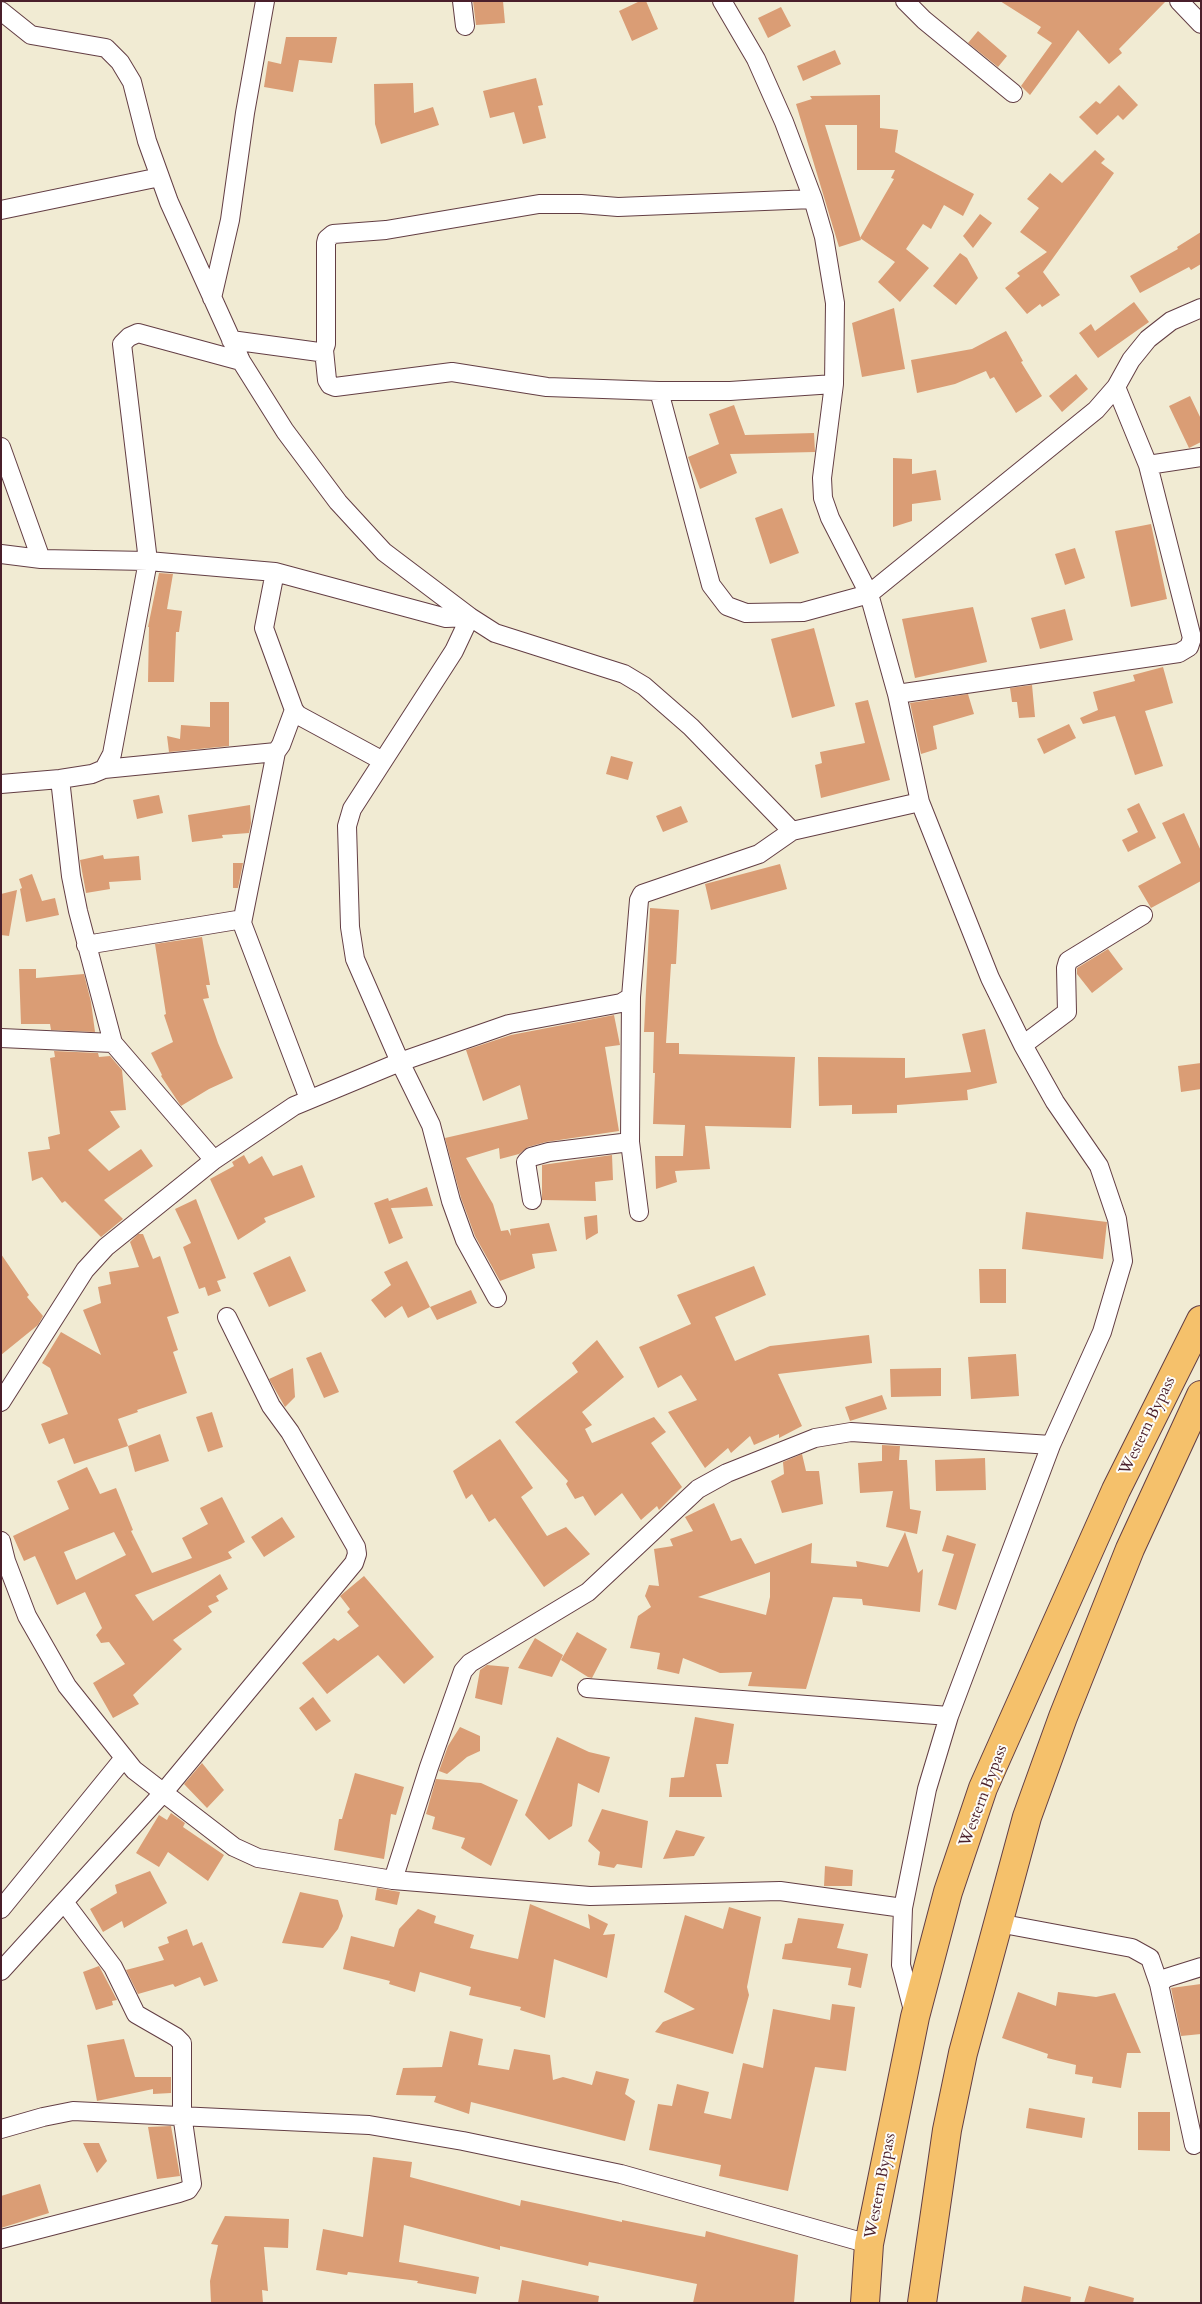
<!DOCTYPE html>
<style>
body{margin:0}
#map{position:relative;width:1202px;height:2304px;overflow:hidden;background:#f1ebd3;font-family:Cardo,serif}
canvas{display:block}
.frame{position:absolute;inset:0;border:2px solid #4a1f2b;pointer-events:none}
</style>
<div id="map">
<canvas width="1202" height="2304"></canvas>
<div class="frame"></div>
</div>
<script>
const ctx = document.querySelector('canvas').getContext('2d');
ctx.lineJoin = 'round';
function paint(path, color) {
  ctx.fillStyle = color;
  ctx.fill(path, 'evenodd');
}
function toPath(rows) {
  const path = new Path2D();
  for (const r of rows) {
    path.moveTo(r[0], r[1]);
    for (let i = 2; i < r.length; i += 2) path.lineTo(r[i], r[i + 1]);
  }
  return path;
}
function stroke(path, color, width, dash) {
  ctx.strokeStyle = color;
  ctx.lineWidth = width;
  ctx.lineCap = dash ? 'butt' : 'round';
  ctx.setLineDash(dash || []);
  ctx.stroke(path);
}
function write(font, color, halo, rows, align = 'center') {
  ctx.font = font + ' Cardo,serif';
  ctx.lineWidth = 4;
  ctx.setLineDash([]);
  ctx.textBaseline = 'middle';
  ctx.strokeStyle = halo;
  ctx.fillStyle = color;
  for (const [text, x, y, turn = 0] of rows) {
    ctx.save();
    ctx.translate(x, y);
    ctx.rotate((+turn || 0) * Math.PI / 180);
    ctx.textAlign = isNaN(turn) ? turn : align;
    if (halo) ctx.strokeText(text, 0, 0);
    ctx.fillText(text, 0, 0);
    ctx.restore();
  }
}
paint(toPath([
 [473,1,503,1,505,23,476,25],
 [640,1,646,1,658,29,632,41,619,11],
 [1000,1,1166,1,1119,49,1122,53,1109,64,1078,30,1030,95,1021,86,1052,43,1037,33,1041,27],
 [781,7,791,26,768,38,758,18],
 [978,31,1007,56,998,67,968,43],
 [286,37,337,37,332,63,299,60,293,92,264,87,268,61,281,64],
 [835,50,841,64,803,81,797,66],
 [536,78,543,105,538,106,546,138,523,144,514,112,490,118,483,91],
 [413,83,414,113,433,107,439,125,381,144,375,124,374,84],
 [1119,85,1138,105,1123,120,1118,115,1097,135,1079,117,1096,101,1100,104],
 [880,95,880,128,898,130,895,152,974,194,963,216,944,205,931,229,923,224,906,249,929,268,900,302,878,282,895,262,860,238,894,179,891,178,895,170,857,170,857,125,825,125,861,240,839,247,796,104,812,99,810,96],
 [1095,150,1105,159,1101,163,1114,173,1043,272,1060,295,1042,307,1040,304,1027,314,1005,288,1020,276,1017,273,1047,252,1020,232,1039,208,1027,199,1050,173,1062,183],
 [980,214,992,223,973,248,963,236],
 [1201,232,1201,264,1191,270,1189,267,1140,293,1130,276,1178,249,1177,247],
 [960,253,967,258,978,278,956,305,933,286],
 [1134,302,1149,322,1098,358,1079,333,1091,324,1095,331],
 [894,308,905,369,862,377,852,323],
 [1006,331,1023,361,1021,362,1042,396,1016,413,994,377,990,379,986,371,955,384,917,393,911,360,972,349],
 [1076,374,1088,389,1062,412,1049,396],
 [1190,396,1201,419,1201,442,1189,448,1169,406],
 [734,405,745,435,814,433,815,452,730,454,737,473,700,489,688,457,719,444,709,414],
 [893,458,912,459,912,474,936,470,941,500,912,504,912,521,893,527],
 [782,508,799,553,770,564,755,518],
 [1151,524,1167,599,1131,607,1115,531],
 [1075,548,1085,578,1065,585,1055,554],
 [159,573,173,574,167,609,182,611,179,632,176,632,174,682,148,682,149,627,148,627],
 [973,607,987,662,915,678,902,619],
 [1065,609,1073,640,1040,649,1031,618],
 [814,628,835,706,792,718,771,639],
 [1163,667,1173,703,1145,711,1163,766,1135,775,1115,716,1083,724,1080,718,1098,710,1093,692,1135,681,1133,675],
 [1032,685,1035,717,1019,718,1017,702,1012,702,1010,688],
 [968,694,974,714,933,726,937,749,921,754,910,703],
 [868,700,890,780,821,798,815,765,822,763,820,752,865,743,855,703],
 [210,702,229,702,229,746,169,752,167,736,180,739,181,725,210,727],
 [1069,724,1076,738,1044,754,1037,739],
 [611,756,633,762,628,780,606,774],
 [159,795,163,813,137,819,133,800],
 [1139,803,1156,838,1128,852,1122,840,1138,832,1127,809],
 [250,805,251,823,249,833,222,835,223,838,192,842,188,815],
 [681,806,688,822,663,832,656,816],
 [1184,813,1201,851,1201,881,1151,908,1138,886,1181,863,1162,823],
 [103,855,104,859,139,856,141,880,109,882,110,889,86,893,80,860],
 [233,863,243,863,238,888,233,888],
 [780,864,787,889,711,910,705,884],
 [32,874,42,901,55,898,59,915,26,922,20,889,22,888,19,879],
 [17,890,9,936,1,935,1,894],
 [650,908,679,910,676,964,671,964,666,1043,679,1043,679,1054,795,1057,791,1128,705,1126,710,1169,675,1171,677,1182,656,1189,655,1156,683,1156,685,1125,653,1124,655,1073,653,1073,654,1032,644,1032],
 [202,937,210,985,206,985,209,998,203,999,218,1043,233,1078,209,1089,181,1106,161,1076,162,1075,151,1053,173,1042,164,1015,166,1014,155,944],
 [1108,949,1123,969,1092,993,1077,974,1077,968],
 [19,969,36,969,36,978,84,974,91,1002,95,1032,51,1030,50,1024,21,1024],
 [614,1015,620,1045,605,1047,619,1131,546,1142,528,1147,519,1154,500,1159,499,1148,466,1158,493,1204,501,1231,508,1230,511,1236,510,1229,549,1223,557,1251,532,1254,535,1268,500,1281,475,1236,461,1198,445,1138,528,1119,520,1085,483,1101,466,1050,511,1035],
 [985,1029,997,1083,967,1090,968,1100,897,1105,897,1113,852,1114,852,1105,819,1106,818,1057,905,1058,905,1078,971,1072,962,1034],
 [54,1051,98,1053,99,1057,110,1056,122,1070,126,1110,110,1111,120,1127,88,1150,109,1171,141,1149,153,1166,104,1200,123,1219,101,1237,65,1201,62,1203,42,1177,32,1181,28,1152,50,1149,48,1137,60,1134,50,1058,55,1057],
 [1201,1063,1201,1089,1181,1092,1178,1066],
 [244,1155,249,1164,262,1156,273,1176,302,1165,315,1197,264,1218,266,1222,238,1240,210,1179,234,1166,232,1162],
 [612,1155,613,1180,595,1182,596,1201,542,1200,542,1165],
 [427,1187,433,1206,391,1208,403,1238,389,1244,374,1203,388,1198,389,1201],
 [196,1199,226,1278,217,1281,221,1291,208,1296,205,1287,199,1289,183,1247,191,1243,175,1209],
 [1026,1212,1107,1222,1103,1259,1022,1249],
 [597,1215,598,1233,586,1240,584,1217],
 [138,1234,143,1234,153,1259,160,1256,179,1313,167,1317,178,1350,173,1352,187,1393,137,1410,138,1412,118,1419,128,1446,74,1464,64,1438,49,1444,41,1424,68,1414,50,1368,42,1363,61,1332,101,1355,83,1310,101,1303,98,1287,111,1284,109,1272,139,1267,130,1242],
 [1,1254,29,1295,27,1297,43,1316,38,1325,1,1355],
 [290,1256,306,1291,269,1307,253,1273],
 [407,1261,430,1307,408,1318,402,1306,385,1318,371,1300,391,1285,384,1272],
 [754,1266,766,1295,715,1317,735,1361,770,1346,869,1335,872,1363,778,1374,802,1426,779,1438,779,1434,754,1445,750,1436,731,1453,728,1448,705,1468,668,1412,697,1400,681,1375,658,1388,639,1347,691,1324,677,1295],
 [979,1269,1006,1269,1006,1303,980,1303],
 [471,1290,477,1303,437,1320,430,1307],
 [597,1340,624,1377,582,1412,592,1425,585,1429,592,1443,654,1417,666,1432,651,1443,682,1487,659,1510,657,1506,641,1520,622,1493,595,1516,583,1496,575,1499,566,1484,568,1481,515,1422,578,1372,572,1363],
 [321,1352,339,1392,324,1398,306,1358],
 [1016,1354,1019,1396,971,1399,968,1357],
 [293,1368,295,1397,285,1407,269,1379],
 [941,1368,941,1396,891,1397,890,1369],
 [882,1395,887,1409,850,1421,845,1407],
 [212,1412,223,1447,208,1452,196,1417],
 [160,1434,169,1461,135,1472,128,1446],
 [500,1439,533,1488,521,1497,547,1536,566,1527,590,1554,544,1587,495,1518,489,1522,472,1494,466,1499,453,1471],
 [882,1445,900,1446,899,1460,907,1460,910,1509,921,1511,917,1534,886,1527,893,1491,860,1493,858,1463,882,1461],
 [802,1454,806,1471,819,1471,823,1504,782,1513,771,1481,784,1474,783,1462],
 [985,1458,986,1490,936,1491,935,1460],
 [87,1467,100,1494,116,1488,133,1530,131,1531,152,1573,192,1558,182,1538,208,1524,200,1508,222,1497,245,1542,228,1552,232,1558,135,1595,153,1621,220,1574,228,1589,216,1596,219,1601,208,1606,212,1612,173,1640,182,1649,133,1695,139,1704,113,1718,93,1683,125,1664,109,1642,101,1643,96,1635,102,1628,85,1592,57,1605,35,1556,24,1561,13,1536,69,1509,57,1481],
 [114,1532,126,1555,76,1580,64,1552],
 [714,1503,731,1541,741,1538,755,1564,812,1543,811,1563,857,1567,856,1561,888,1567,905,1532,918,1573,923,1569,920,1612,863,1605,862,1599,833,1597,806,1689,748,1686,752,1672,720,1673,683,1658,679,1674,657,1669,660,1653,630,1648,638,1616,651,1607,645,1596,649,1585,659,1586,654,1549,673,1546,670,1539,693,1531,685,1517],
 [770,1572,770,1597,766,1615,698,1597],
 [282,1517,295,1537,264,1557,251,1537],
 [947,1535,976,1544,956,1610,938,1605,954,1554,942,1551],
 [364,1576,434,1657,404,1684,378,1655,327,1694,302,1663,334,1638,338,1641,359,1626,347,1612,350,1609,340,1596],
 [577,1632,607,1649,592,1678,588,1677,561,1660],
 [535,1638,563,1655,552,1677,518,1668],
 [487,1665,509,1667,502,1705,475,1698,480,1670],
 [313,1697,331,1721,316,1731,299,1708],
 [695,1717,734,1724,728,1764,716,1764,722,1797,669,1797,671,1778,684,1777],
 [460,1727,480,1736,480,1751,467,1757,447,1774,439,1771,448,1746],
 [557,1737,589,1752,610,1757,599,1793,578,1783,572,1826,549,1840,525,1815],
 [202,1763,224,1790,207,1808,184,1784],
 [355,1773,404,1787,396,1815,391,1814,384,1859,334,1850,339,1819,342,1819],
 [436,1779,481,1783,518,1800,491,1866,461,1848,465,1838,432,1829,435,1817,426,1814],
 [602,1809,648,1821,642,1868,617,1864,614,1868,598,1865,600,1852,588,1841],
 [171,1813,185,1823,183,1827,224,1855,208,1881,168,1852,159,1867,136,1853,159,1815,167,1820],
 [676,1830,705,1837,694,1856,663,1859],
 [825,1866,853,1870,852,1886,824,1886],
 [150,1871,167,1903,124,1928,122,1921,103,1932,90,1909,117,1893,115,1885],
 [377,1888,400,1892,397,1905,375,1900],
 [300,1892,338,1900,343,1916,338,1929,323,1948,282,1943],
 [530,1904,590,1929,588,1914,608,1924,603,1935,615,1934,607,1978,554,1959,545,2018,520,2010,521,2007,469,1995,471,1987,420,1972,415,1992,389,1984,390,1981,343,1969,351,1936,394,1947,399,1929,418,1909,436,1916,434,1923,474,1935,470,1948,518,1959],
 [729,1907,761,1917,747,1987,749,1995,733,2054,655,2032,663,2022,695,2009,664,1992,685,1915,723,1929],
 [798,1918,844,1924,837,1948,868,1954,861,1988,848,1985,851,1968,782,1959,785,1944,792,1943],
 [187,1929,193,1946,202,1942,218,1981,204,1986,200,1977,175,1987,173,1984,138,1994,126,1970,164,1960,158,1947,169,1943,167,1937],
 [99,1966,117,2000,112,2001,113,2005,96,2010,83,1972],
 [1201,1984,1201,2034,1181,2036,1171,1988],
 [1018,1992,1056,2006,1058,1992,1096,1997,1115,1993,1141,2053,1127,2053,1121,2088,1092,2083,1093,2077,1075,2074,1076,2065,1047,2058,1048,2054,1002,2038],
 [832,2004,855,2007,846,2071,815,2067,788,2191,719,2176,721,2165,649,2150,658,2104,672,2106,677,2084,709,2092,704,2113,731,2119,743,2063,763,2068,773,2009,830,2020],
 [450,2031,483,2039,478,2065,509,2070,514,2049,550,2055,553,2080,563,2077,592,2085,596,2071,629,2079,625,2094,635,2101,625,2141,471,2102,469,2114,434,2102,436,2096,396,2095,403,2068,442,2067],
 [124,2039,135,2077,171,2077,171,2093,153,2094,153,2089,97,2101,87,2045],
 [1029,2108,1085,2118,1082,2138,1026,2128],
 [1138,2112,1170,2112,1170,2151,1138,2150],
 [171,2126,180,2176,157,2179,148,2127],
 [83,2143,99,2143,107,2161,97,2173],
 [373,2157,412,2162,410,2177,520,2206,521,2200,622,2222,622,2220,705,2237,706,2231,798,2255,794,2303,693,2303,697,2284,589,2262,588,2266,500,2246,500,2250,404,2225,399,2262,479,2277,476,2294,417,2283,418,2281,348,2272,347,2275,316,2270,323,2229,363,2237],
 [40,2184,49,2213,1,2228,1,2196],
 [225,2216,289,2219,288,2248,264,2247,268,2291,262,2290,263,2303,211,2303,210,2281,218,2245,211,2244],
 [522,2280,599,2296,598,2303,518,2303],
 [1024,2286,1071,2297,1070,2303,1021,2303],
 [1089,2286,1134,2298,1133,2303,1084,2303]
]), '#da9d75');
const street = toPath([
 [462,1,465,26],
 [722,1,756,59,784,122,813,199,824,237,835,303,834,384,822,478,823,498,830,518,869,594,897,694,920,802,990,978,1023,1045,1055,1102,1099,1166,1117,1219,1123,1261,1102,1332,1051,1445,949,1716,927,1789,903,1908,901,1965,914,2014],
 [905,1,924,20,1013,93],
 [1179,1,1201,24],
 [1,11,31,35,106,48,120,62,132,82,147,141,169,202,241,361,285,431,338,502,384,552,470,617,495,633,624,674,644,686,691,727,792,831,920,802],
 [813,199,618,207,581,204,539,204,386,230,333,234,327,239,326,243,326,344,324,350,327,380,330,385,335,387,452,372,547,387,659,391,730,391,834,384],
 [1,210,160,177],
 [212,298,230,220,245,113,265,1],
 [231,340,319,352,324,350],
 [659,391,711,585,727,606,746,613,803,612,869,594,1096,410,1116,387,1131,360,1148,339,1171,321,1201,308],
 [1,447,41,559],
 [1148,465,1201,457],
 [1,554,41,559,148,561,275,572,446,618,470,617,454,651,352,809,347,826,350,927,355,959,400,1062,431,1125,451,1201,465,1240,497,1298],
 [275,572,264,628,294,710,298,715,383,761],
 [897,694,1179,653,1189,647,1192,638,1148,465,1116,387],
 [294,710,281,745,276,752,242,923,309,1099],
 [104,769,112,754,148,561,122,344,129,337,138,333,241,361],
 [60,779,71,876,78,911,113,1043,214,1160],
 [1,784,60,779,92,774,104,769,276,752],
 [86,945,237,920,242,923],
 [631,997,630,1142,639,1212],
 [1,1038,113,1043],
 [1023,1045,1067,1012,1066,968,1068,961,1143,915],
 [532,1200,526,1162,531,1157,549,1152,630,1142],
 [1,1402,85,1270,106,1247,214,1160,294,1106,400,1062,509,1024,621,1003,631,997,639,900,642,894,759,854,792,831],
 [1,1541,6,1561,27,1616,67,1686,134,1770,234,1847,258,1858,393,1880,590,1896,780,1891,903,1908],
 [587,1688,949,1716],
 [393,1880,429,1767,463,1671,470,1663,588,1592,698,1489,727,1473,815,1438,851,1432,1051,1445],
 [1,1909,124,1758],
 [998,1923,1132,1948,1150,1958,1159,1984,1194,2145],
 [1,1971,163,1793,354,1563,357,1554,356,1547,290,1432,271,1406,227,1317],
 [1159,1984,1166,1978,1201,1967],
 [1,2129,43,2117,73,2111,369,2125,463,2141,621,2174,869,2244],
 [1,2239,179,2193,188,2190,192,2184,182,2114,182,2043,176,2037,136,2014,113,1967,64,1902]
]);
const primary = toPath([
 [865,2303,869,2244,915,2017,948,1892,983,1788,1116,1490,1201,1320],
 [922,2303,947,2130,963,2053,1027,1817,1063,1717,1130,1549,1201,1395]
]);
stroke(street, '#633e44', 20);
stroke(primary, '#633e44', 30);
stroke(street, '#fff', 18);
stroke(primary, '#f5c16b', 28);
write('16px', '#4a1f2b', '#fdfcf7', [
 ["Western Bypass",1148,1426,-64],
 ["Western Bypass",984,1796,-69],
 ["Western Bypass",881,2186,-79]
]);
</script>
